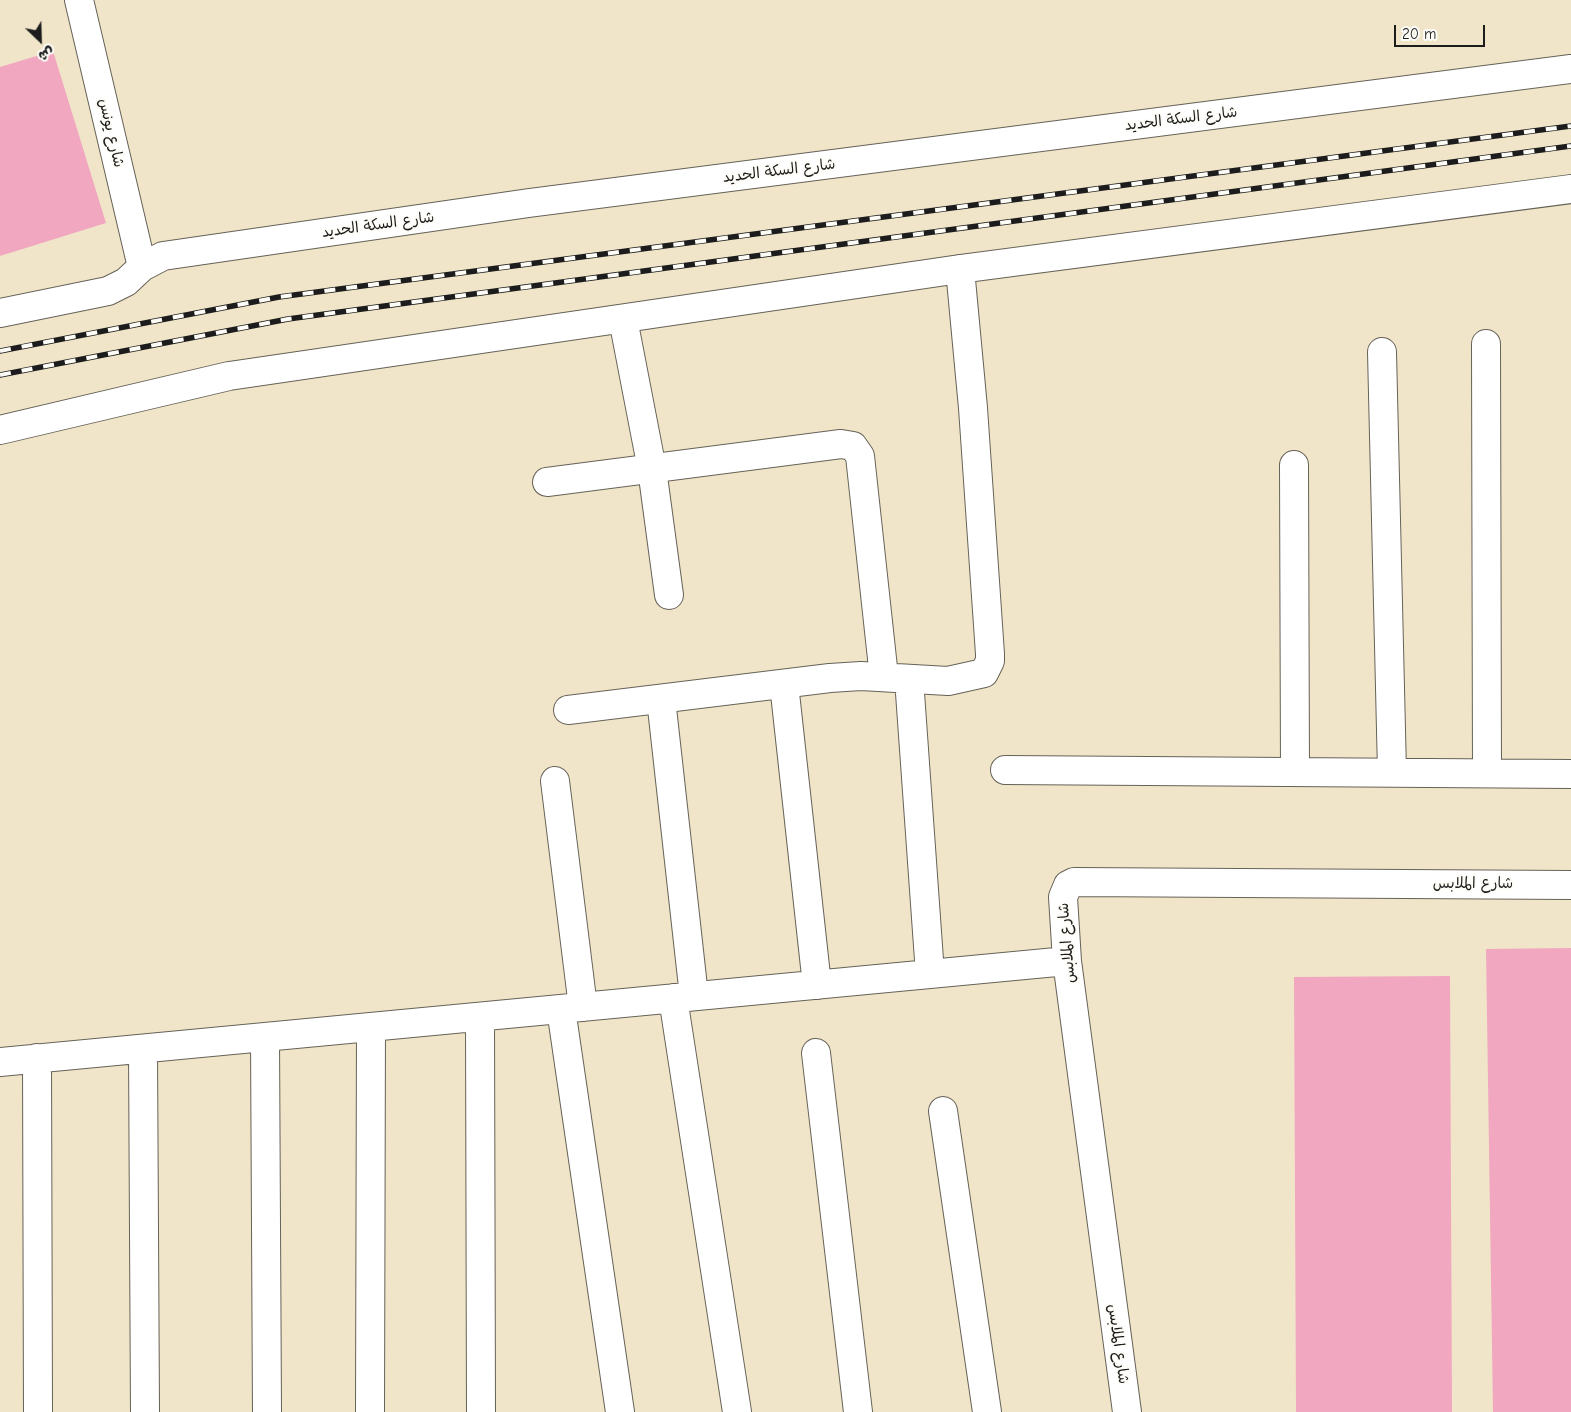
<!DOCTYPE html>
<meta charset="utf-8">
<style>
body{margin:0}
#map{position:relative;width:1571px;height:1412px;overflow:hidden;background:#f0e5c8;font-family:"Comic Neue","Playpen Sans Arabic",sans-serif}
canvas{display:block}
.north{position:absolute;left:15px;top:15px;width:50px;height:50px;-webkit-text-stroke:4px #fdfcf7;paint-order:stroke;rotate:156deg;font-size:14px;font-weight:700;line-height:20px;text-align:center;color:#1c1c1c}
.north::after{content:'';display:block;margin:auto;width:18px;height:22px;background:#1c1c1c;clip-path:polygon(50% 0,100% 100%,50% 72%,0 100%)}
.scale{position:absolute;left:1394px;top:25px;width:91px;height:22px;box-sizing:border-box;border:2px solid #1c1c1c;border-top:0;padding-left:6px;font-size:15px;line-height:18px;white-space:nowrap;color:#1c1c1c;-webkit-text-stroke:4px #fdfcf7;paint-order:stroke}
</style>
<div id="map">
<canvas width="1571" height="1412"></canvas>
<div class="north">ش</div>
<div class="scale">20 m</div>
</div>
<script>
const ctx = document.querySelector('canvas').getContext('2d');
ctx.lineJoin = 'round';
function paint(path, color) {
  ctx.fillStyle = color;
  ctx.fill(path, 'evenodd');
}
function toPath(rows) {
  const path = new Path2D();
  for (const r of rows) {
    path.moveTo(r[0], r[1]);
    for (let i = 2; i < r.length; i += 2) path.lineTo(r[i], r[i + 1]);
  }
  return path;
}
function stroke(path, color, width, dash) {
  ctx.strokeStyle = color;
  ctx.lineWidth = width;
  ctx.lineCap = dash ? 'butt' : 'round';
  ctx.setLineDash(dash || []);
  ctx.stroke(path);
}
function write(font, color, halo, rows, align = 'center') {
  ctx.font = font + ' "Comic Neue","Playpen Sans Arabic",sans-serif';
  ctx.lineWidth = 4;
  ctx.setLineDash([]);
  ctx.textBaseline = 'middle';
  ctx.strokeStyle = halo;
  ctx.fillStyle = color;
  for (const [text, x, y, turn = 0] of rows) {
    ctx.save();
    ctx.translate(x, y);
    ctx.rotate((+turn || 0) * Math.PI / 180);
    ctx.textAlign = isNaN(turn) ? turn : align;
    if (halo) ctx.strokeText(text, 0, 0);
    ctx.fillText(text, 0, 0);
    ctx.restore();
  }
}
paint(toPath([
 [53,51,106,223,0,256,0,67],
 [1571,948,1571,1412,1493,1412,1486,949],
 [1450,976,1452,1412,1296,1412,1294,977]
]), '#f1a7c0');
const minor = toPath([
 [79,0,142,267],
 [0,313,108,291,126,282,142,267,163,256,529,203,1571,69],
 [623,319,652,469,669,595],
 [1486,344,1487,773],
 [1382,352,1392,772],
 [0,430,229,376,960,269,1571,189],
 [1294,465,1295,772],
 [547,482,841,444,853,446,860,456,884,677],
 [909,679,930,974],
 [784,684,817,985],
 [661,699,694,996],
 [568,710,830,678,861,676,948,681,984,673,990,661,990,654,973,408,960,269],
 [1005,770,1571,774],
 [555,781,583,1007],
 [673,998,737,1412],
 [561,1009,620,1412],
 [480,1017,481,1412],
 [265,1037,267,1412],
 [143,1049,145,1412],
 [816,1053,858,1412],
 [37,1058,38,1412],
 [0,1062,1067,961],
 [943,1111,987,1412],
 [370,1412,371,1027],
 [1127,1412,1067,961,1063,897,1068,885,1074,882,1571,885]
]);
stroke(minor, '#666258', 30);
stroke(minor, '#fff', 28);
const rail = toPath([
 [0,351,279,297,1571,126],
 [0,375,288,319,1571,146]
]);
stroke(rail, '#1c1c1c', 5.5);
stroke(rail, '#fdfcf7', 4, [11]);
write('15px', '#1c1c1c', '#fdfcf7', [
 ["شارع السكة الحديد",1181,119,-7],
 ["شارع يونس",111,133,77],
 ["شارع السكة الحديد",779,171,-7],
 ["شارع السكة الحديد",378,225,-8],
 ["شارع الملابس",1473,884],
 ["شارع الملابس",1067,943,-95],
 ["شارع الملابس",1118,1344,82]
]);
</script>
